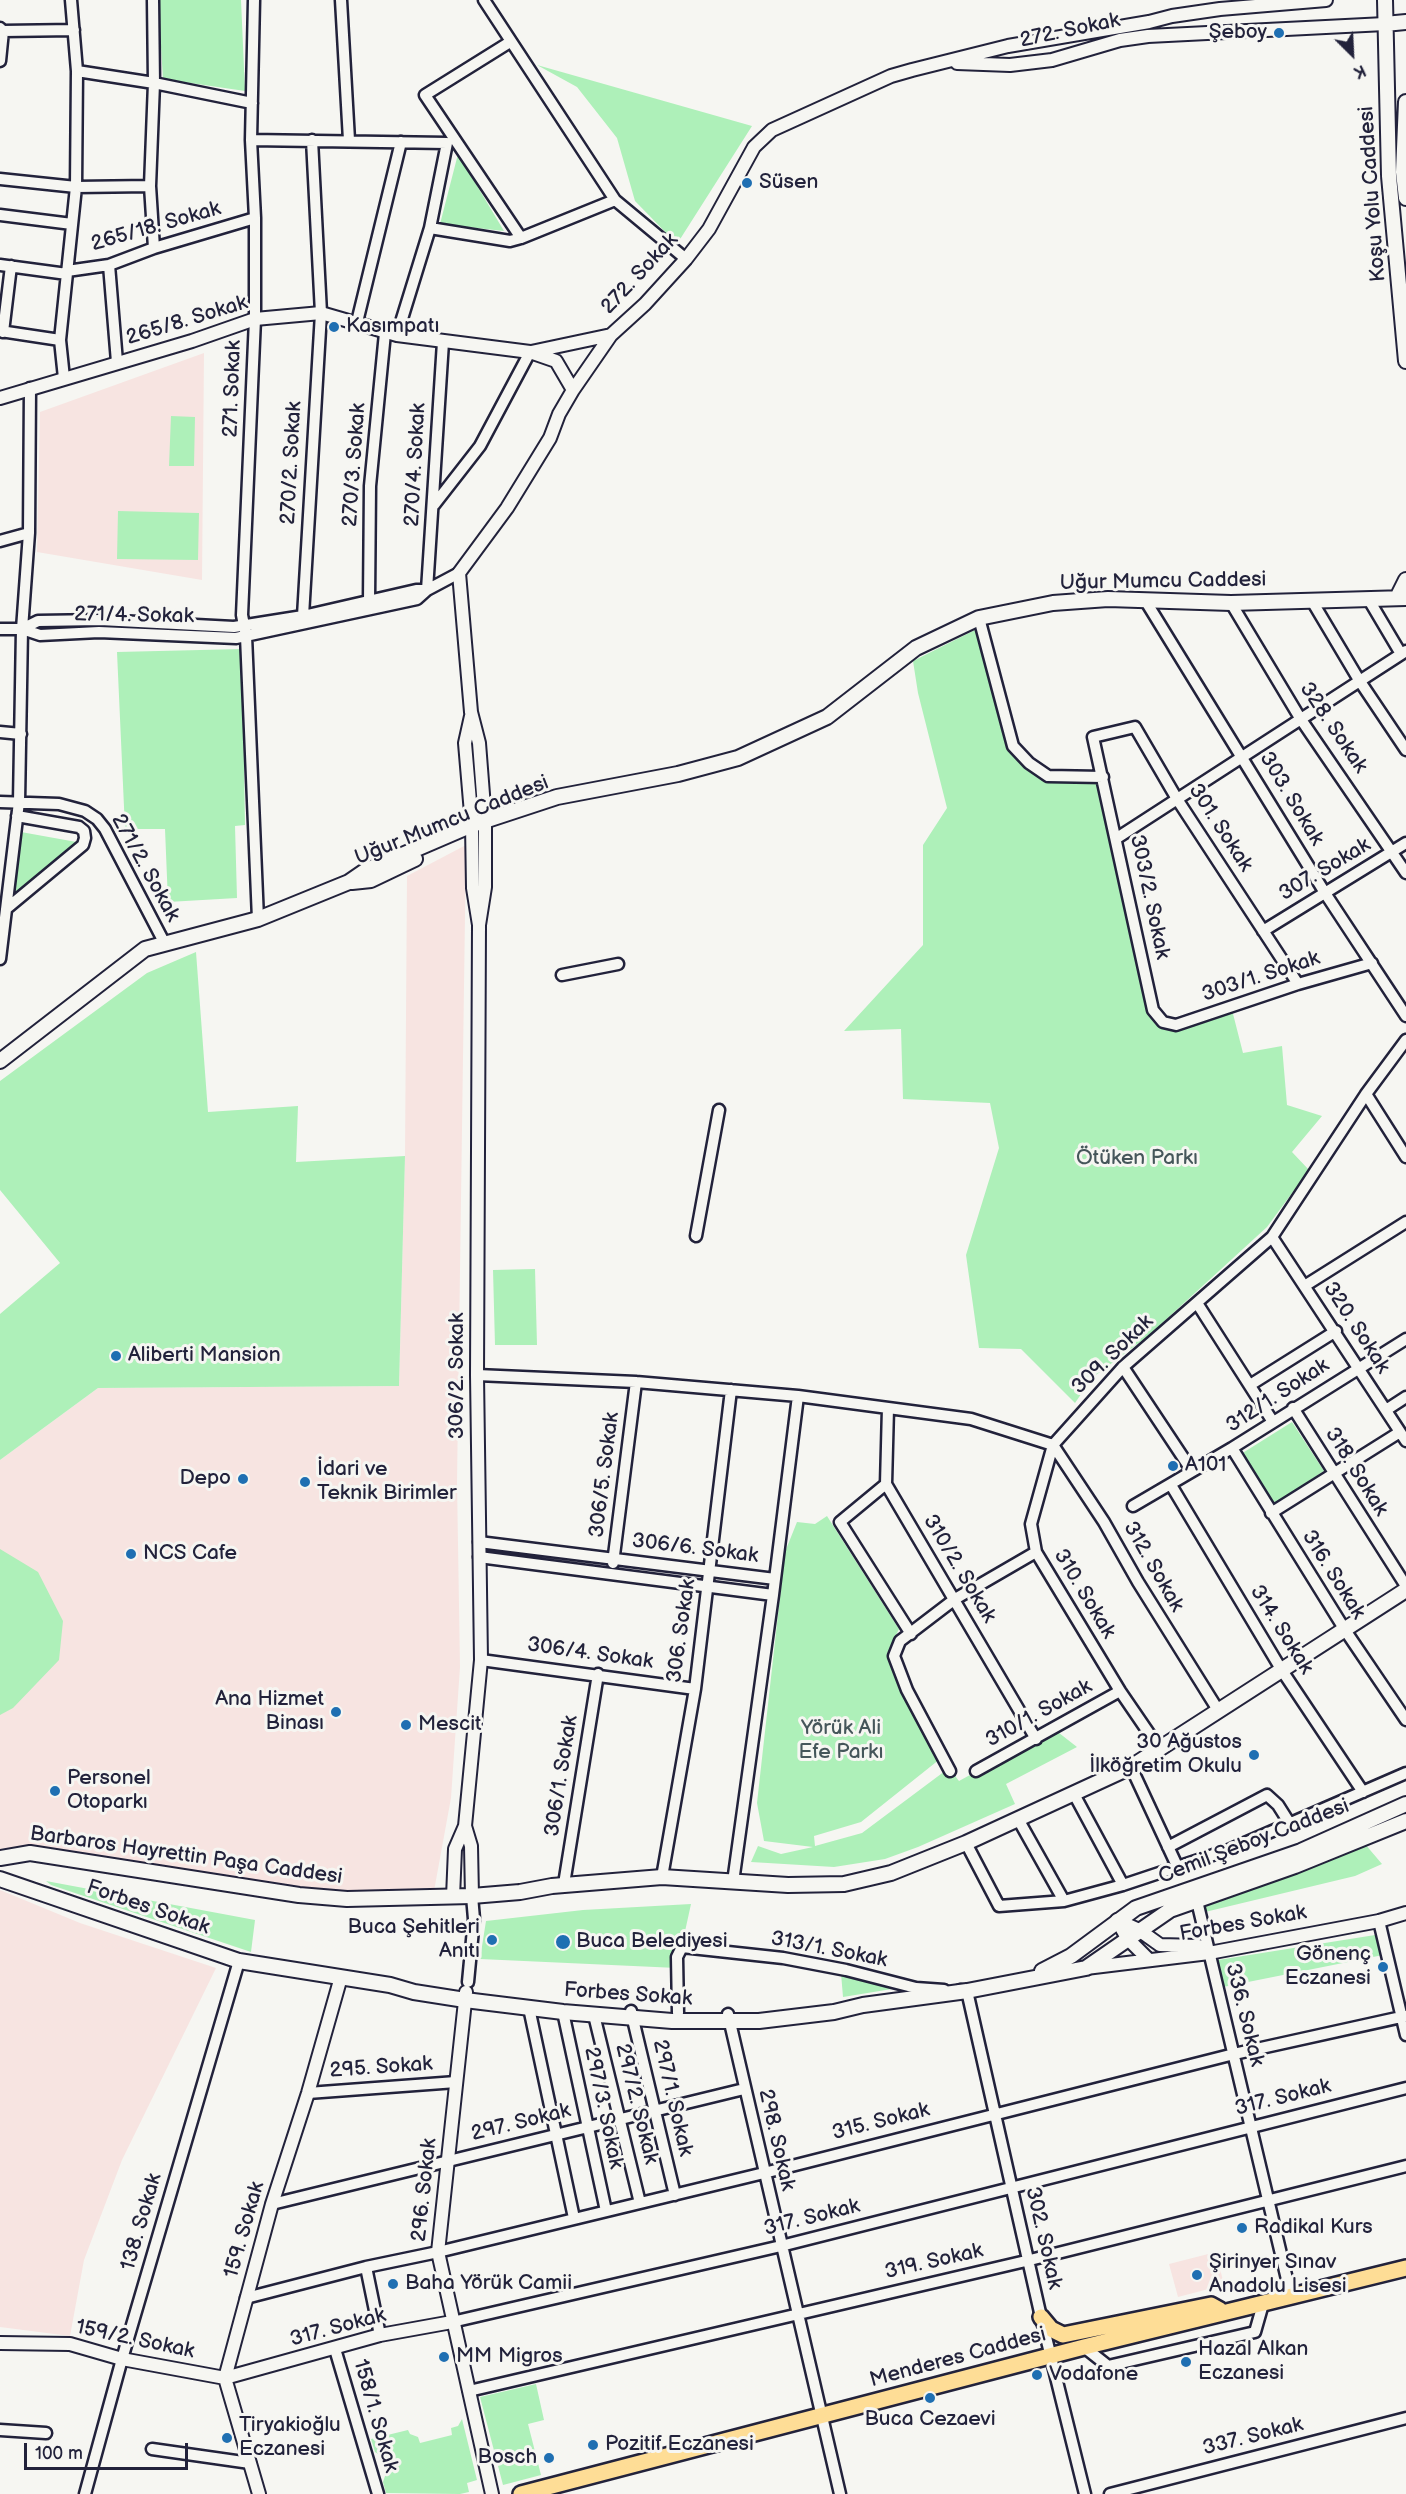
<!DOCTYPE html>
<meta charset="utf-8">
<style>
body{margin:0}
#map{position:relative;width:1406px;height:2494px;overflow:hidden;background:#f6f6f2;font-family:"Balsamiq Sans",sans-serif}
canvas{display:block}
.north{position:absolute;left:1322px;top:24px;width:60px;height:60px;-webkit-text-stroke:4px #f6f6f2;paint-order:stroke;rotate:156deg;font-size:16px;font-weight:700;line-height:24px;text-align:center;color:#22223b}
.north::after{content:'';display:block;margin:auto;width:21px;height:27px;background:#22223b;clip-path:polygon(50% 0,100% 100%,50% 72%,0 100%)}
.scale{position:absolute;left:24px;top:2443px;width:164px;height:27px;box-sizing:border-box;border:3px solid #22223b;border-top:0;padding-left:8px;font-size:18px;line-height:21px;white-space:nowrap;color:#22223b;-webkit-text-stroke:4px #f6f6f2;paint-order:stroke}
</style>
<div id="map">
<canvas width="1406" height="2494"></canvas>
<div class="north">K</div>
<div class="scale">100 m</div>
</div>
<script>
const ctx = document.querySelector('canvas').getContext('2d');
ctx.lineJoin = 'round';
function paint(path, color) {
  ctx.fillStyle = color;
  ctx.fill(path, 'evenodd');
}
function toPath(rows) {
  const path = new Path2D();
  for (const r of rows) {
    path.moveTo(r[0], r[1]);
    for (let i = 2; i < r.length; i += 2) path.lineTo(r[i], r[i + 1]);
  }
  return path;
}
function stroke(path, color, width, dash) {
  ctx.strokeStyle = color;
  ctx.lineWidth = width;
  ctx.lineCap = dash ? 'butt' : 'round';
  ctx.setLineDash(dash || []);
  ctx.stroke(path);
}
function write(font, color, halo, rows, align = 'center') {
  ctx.font = font + ' "Balsamiq Sans",sans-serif';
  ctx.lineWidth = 6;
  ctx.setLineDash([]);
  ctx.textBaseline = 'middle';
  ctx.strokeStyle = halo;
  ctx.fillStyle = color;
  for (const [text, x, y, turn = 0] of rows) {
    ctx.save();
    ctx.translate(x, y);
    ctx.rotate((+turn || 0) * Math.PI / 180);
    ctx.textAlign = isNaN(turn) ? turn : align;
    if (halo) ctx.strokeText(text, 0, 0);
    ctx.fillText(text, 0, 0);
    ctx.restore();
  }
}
paint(toPath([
 [204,353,202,580,37,552,40,412],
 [466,845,457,1482,460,1667,451,1798,434,1891,299,1890,169,1866,32,1848,0,1849,0,1460,98,1388,399,1386,405,1155,407,876],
 [0,1890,80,1923,216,1968,122,2160,84,2260,70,2336,0,2327],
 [1216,2252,1224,2285,1178,2297,1169,2264]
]), '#f7e4e1');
paint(toPath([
 [158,0,241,0,245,91,163,79],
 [537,65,752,126,677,244,635,201,617,138,577,87],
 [458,154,504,231,440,224],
 [171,416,195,417,194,466,169,466],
 [118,511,199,513,198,560,117,559],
 [977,629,1013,746,1047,776,1103,777,1153,1010,1176,1025,1231,1006,1243,1053,1282,1046,1287,1105,1322,1116,1292,1152,1309,1170,1267,1227,1148,1336,1092,1378,1075,1403,1021,1349,979,1348,966,1255,999,1148,990,1103,903,1099,901,1029,844,1031,923,945,923,845,947,808,918,693,913,661],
 [242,649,245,825,235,826,237,898,168,902,165,829,125,829,117,652],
 [21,832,82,843,10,902],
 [196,952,208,1112,298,1106,296,1162,405,1156,399,1386,98,1388,0,1460,0,1314,60,1263,0,1190,0,1081,147,973],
 [535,1269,537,1345,495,1345,493,1270],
 [1292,1422,1324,1471,1274,1504,1241,1454],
 [827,1516,899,1629,887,1654,901,1691,940,1759,861,1822,814,1836,815,1846,862,1833,949,1768,959,1781,1054,1729,1077,1747,1006,1784,1015,1804,918,1847,885,1859,834,1867,751,1862,758,1846,781,1854,813,1847,764,1841,757,1803,785,1552,797,1522,815,1524],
 [0,1549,38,1572,63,1621,59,1660,13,1708,0,1715],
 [1365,1844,1382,1864,1355,1876,1205,1912,1204,1905],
 [46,1881,255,1920,251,1952,51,1885],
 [691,1904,677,1968,480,1959,486,1921,583,1910],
 [1375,1935,1383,1955,1223,1987,1218,1960],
 [841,1973,898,1988,843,1997],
 [536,2384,544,2420,528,2424,541,2475,503,2485,480,2397],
 [462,2419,477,2480,467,2483,469,2492,460,2494,386,2493,383,2482,390,2461,375,2452,371,2439,408,2430,410,2434,418,2437,420,2443,452,2435,451,2428,458,2426]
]), '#aef0b9');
const minor = toPath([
 [71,0,77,71,154,83,252,103],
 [153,0,154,83,150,186,154,248],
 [254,0,251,140,255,218,255,319,242,615,246,636,258,919],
 [341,0,349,140],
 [484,0,615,200,686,259],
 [0,28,3,31,74,30],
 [510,42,425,95,521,238],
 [0,61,3,31],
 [251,140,447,143,430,228,510,241,521,238,615,200],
 [0,179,76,187,150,186],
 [0,215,72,224],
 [0,265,67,274],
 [109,265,117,362],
 [67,271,109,265,154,248,255,218],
 [357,322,401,142],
 [0,331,60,340],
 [3,332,11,266],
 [397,335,430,228],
 [64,378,60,340,76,187,77,71],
 [434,505,480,446,530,352],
 [0,541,29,533],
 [427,590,443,342],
 [1145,600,1325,893,1406,1016],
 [1369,600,1401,654],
 [369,601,370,486,385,333],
 [1312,601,1359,680,1406,750],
 [1231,603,1300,718,1406,873],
 [303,616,321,313,312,140],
 [979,618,1013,746,1029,763,1048,776,1103,777],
 [0,629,22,629,40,635,99,632,236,638,417,599,427,590,459,573],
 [22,629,38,621,100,620,234,627,303,616,416,590,427,590],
 [0,732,21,734],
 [0,802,59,804,85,811,97,819,105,829,165,944],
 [1117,838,1406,651],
 [6,909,83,845,85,838,84,831,79,827,17,816],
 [1263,931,1406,843],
 [0,959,19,802,22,629,29,533,30,388],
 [562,975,618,964],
 [1298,984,1177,799,1135,727,1093,737,1153,1010,1163,1022,1176,1025,1298,984,1372,963],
 [1366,1094,1406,1157],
 [696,1236,719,1110],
 [1272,1237,1406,1441],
 [1306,1285,1406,1222],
 [1197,1303,1273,1422],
 [1123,1367,1192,1471],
 [477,1375,636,1382,798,1396,971,1419,1053,1445],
 [1250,1385,1336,1331],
 [888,1408,886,1484,1036,1739],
 [1293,1408,1406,1586],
 [1386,1410,1406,1397],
 [1053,1445,1104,1522,1138,1582,1218,1710],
 [1232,1448,1345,1630,1406,1720],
 [886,1484,840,1522,911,1634],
 [1171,1485,1281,1669,1363,1792],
 [1133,1506,1232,1448,1406,1339],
 [1271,1513,1400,1432],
 [479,1542,775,1579],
 [479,1557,773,1595,798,1396],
 [613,1563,636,1382],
 [481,1660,695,1689],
 [1159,1748,1120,1691,1036,1552,1031,1524,1053,1445,1123,1367,1272,1237,1366,1094,1406,1040],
 [1131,1767,1178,1868],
 [950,1771,907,1690,894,1656,900,1641,955,1599,1036,1552],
 [976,1771,1120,1691],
 [1074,1794,1123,1885],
 [1018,1819,1064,1901],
 [966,1843,999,1906,1064,1901,1123,1885,1231,1849,1406,1773],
 [1168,1847,1267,1795,1278,1805,1290,1824],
 [662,1877,695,1689,731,1390],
 [733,1882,773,1595],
 [564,1884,598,1674],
 [1197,1901,1291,2296],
 [1379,1921,1406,2035],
 [468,1982,474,1919,472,1896],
 [960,1990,967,1991,1041,2317,1085,2494],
 [529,2008,574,2218],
 [631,2011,675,2195],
 [563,2012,606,2211],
 [678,2013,677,1957,682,1947,783,1958,846,1970,916,1988,944,1990],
 [728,2014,840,2494],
 [594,2015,640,2203],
 [308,2093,456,2082],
 [272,2204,744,2089],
 [366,2267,380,2335],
 [246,2298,366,2267,438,2252,764,2173,1234,2054,1406,2016],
 [452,2322,781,2246,1406,2088],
 [1084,2347,1108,2366,1255,2332,1263,2304],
 [335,2349,378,2494],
 [469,2391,1030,2260,1406,2166],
 [0,2430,46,2433],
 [152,2449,250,2463],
 [85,2494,122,2359,239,1961],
 [1110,2494,1406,2418]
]);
const tertiary = toPath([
 [957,63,1010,65,1052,60,1120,40,1148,36,1385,24],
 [531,352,611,335],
 [0,398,192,341,255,319,321,313,397,335,530,352,556,361,573,390],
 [471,716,465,743,472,825,473,888,479,925,477,1375,481,1660,465,1826,471,1846,472,1896],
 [479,925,485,887,485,820,479,743,471,712,459,573,507,508,550,438,559,414,573,390,611,335,645,304,686,259,709,229,754,147,772,130,891,76,912,70,1008,46,1149,22,1172,16,1220,9,1326,0],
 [453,1897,455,1849,465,1826],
 [1117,1920,1139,1930,1160,1945,1199,1946,1205,1951],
 [1117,1920,1127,1938,1149,1960],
 [1086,1968,1209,1953,1379,1921,1406,1913],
 [466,1992,438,2252,492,2494],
 [0,2343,70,2344,122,2359,225,2378,380,2335,452,2322],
 [259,2494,225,2378,272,2204,308,2093,341,1977]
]);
const secondary = toPath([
 [1385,0,1389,176,1406,361],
 [1385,24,1406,22],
 [1406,102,1403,172,1406,198],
 [1397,598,1406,580],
 [352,882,371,880,415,859],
 [0,1061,145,949,258,919,349,882,365,871,472,825,557,797,678,774,738,758,827,717,916,648,979,618,1053,603,1108,599,1231,603,1406,598],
 [0,1858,30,1853,299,1895,347,1899,472,1896,520,1892,552,1886,662,1877,788,1885,844,1884,891,1873,966,1843,1131,1767,1406,1590],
 [0,1879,239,1961,390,1985,414,1992,465,2000,563,2012,672,2021,759,2021,834,2012,863,2005,967,1991,1086,1968,1170,1910,1295,1866,1406,1821],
 [1042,1971,1071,1956,1136,1908,1301,1851,1406,1804]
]);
const primary = toPath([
 [1041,2317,1051,2329,1063,2335,1211,2305,1220,2310],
 [521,2494,1084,2347,1406,2268]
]);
stroke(minor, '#22223b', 15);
stroke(tertiary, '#22223b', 16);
stroke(secondary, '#22223b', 18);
stroke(primary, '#22223b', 20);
stroke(minor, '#f6f6f2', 10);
stroke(tertiary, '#f6f6f2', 12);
stroke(secondary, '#f6f6f2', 14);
stroke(primary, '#fedd96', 15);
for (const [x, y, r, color] of [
 [1279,33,6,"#1f6fb2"],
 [747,183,6,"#1f6fb2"],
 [334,327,6,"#1f6fb2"],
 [116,1356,6,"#1f6fb2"],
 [1173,1466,6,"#1f6fb2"],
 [243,1479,6,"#1f6fb2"],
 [305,1482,6,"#1f6fb2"],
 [131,1554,6,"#1f6fb2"],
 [336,1712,6,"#1f6fb2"],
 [406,1725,6,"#1f6fb2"],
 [1254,1755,6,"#1f6fb2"],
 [55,1791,6,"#1f6fb2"],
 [492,1940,6,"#1f6fb2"],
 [563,1942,8,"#1f6fb2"],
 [1383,1967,6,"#1f6fb2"],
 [1242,2228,6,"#1f6fb2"],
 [1197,2275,6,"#1f6fb2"],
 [393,2284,6,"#1f6fb2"],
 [444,2357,6,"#1f6fb2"],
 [1186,2362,6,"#1f6fb2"],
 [1037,2375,6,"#1f6fb2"],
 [930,2398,6,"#1f6fb2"],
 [227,2438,6,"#1f6fb2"],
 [593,2445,6,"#1f6fb2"],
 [549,2458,6,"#1f6fb2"]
]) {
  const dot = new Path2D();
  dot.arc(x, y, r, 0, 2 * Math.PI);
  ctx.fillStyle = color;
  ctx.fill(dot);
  stroke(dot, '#f6f6f2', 2);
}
write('21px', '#22223b', '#f6f6f2', [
 ["272. Sokak",1070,31,-12],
 ["Koşu Yolu Caddesi",1373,194,-94],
 ["265/18. Sokak",156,227,-16],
 ["272. Sokak",640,274,-47],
 ["265/8. Sokak",187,321,-17],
 ["271. Sokak",233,389,-88],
 ["270/2. Sokak",292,463,-87],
 ["270/3. Sokak",355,465,-86],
 ["270/4. Sokak",416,465,-87],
 ["Uğur Mumcu Caddesi",1163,582,-1],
 ["271/4. Sokak",134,616,1],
 ["328. Sokak",1333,728,56],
 ["303. Sokak",1291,799,59],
 ["Uğur Mumcu Caddesi",452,821,-22],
 ["301. Sokak",1220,828,57],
 ["271/2. Sokak",145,868,61],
 ["307. Sokak",1325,870,-31],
 ["303/2. Sokak",1149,897,78],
 ["303/1. Sokak",1261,977,-18],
 ["320. Sokak",1356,1328,57],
 ["309. Sokak",1113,1355,-44],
 ["306/2. Sokak",458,1376,-90],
 ["312/1. Sokak",1278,1396,-33],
 ["318. Sokak",1356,1472,58],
 ["306/5. Sokak",605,1475,-83],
 ["306/6. Sokak",695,1549,7],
 ["312. Sokak",1153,1567,60],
 ["310/2. Sokak",959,1569,59],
 ["316. Sokak",1333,1575,58],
 ["310. Sokak",1084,1594,59],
 ["314. Sokak",1281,1630,58],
 ["306. Sokak",682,1631,-82],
 ["306/4. Sokak",590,1654,8],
 ["310/1. Sokak",1039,1714,-29],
 ["306/1. Sokak",562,1776,-81],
 ["Cemil Şeboy Caddesi",1254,1842,-21],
 ["Barbaros Hayrettin Paşa Caddesi",186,1856,8],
 ["Forbes Sokak",148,1908,19],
 ["Forbes Sokak",1243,1924,-10],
 ["313/1. Sokak",829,1950,11],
 ["Forbes Sokak",628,1995,4],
 ["336. Sokak",1244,2015,76],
 ["295. Sokak",381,2068,-4],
 ["297/1. Sokak",672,2098,77],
 ["317. Sokak",1283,2098,-14],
 ["297/2. Sokak",636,2104,76],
 ["297/3. Sokak",603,2108,78],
 ["315. Sokak",881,2122,-14],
 ["297. Sokak",521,2123,-14],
 ["298. Sokak",776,2140,77],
 ["296. Sokak",425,2190,-84],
 ["317. Sokak",812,2218,-14],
 ["138. Sokak",142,2222,-74],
 ["159. Sokak",245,2230,-74],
 ["302. Sokak",1043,2238,77],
 ["319. Sokak",934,2262,-13],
 ["317. Sokak",338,2328,-15],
 ["159/2. Sokak",135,2340,12],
 ["Menderes Caddesi",958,2358,-15],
 ["158/1. Sokak",375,2416,74],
 ["337. Sokak",1253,2437,-14]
]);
write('21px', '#22223b', '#f6f6f2', [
 ["Şeboy",1267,33,"right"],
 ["Süsen",759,183],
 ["Kasımpatı",346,327],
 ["Aliberti Mansion",128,1356],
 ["A101",1185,1466],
 ["İdari ve",317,1470],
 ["Teknik Birimler",317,1494],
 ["Depo",231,1479,"right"],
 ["NCS Cafe",143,1554],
 ["Ana Hizmet",324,1700,"right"],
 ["Binası",324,1724,"right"],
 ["Mescit",418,1725],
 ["30 Ağustos",1242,1743,"right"],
 ["İlköğretim Okulu",1242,1767,"right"],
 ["Personel",67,1779],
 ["Otoparkı",67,1803],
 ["Buca Şehitleri",480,1928,"right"],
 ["Anıtı",480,1952,"right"],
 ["Buca Belediyesi",576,1942],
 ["Gönenç",1371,1955,"right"],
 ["Eczanesi",1371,1979,"right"],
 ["Radikal Kurs",1254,2228],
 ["Şirinyer Sınav",1209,2263],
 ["Anadolu Lisesi",1209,2287],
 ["Baha Yörük Camii",405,2284],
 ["Hazal Alkan",1198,2350],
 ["Eczanesi",1198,2374],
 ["MM Migros",456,2357],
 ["Vodafone",1049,2375],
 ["Buca Cezaevi",930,2420,"center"],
 ["Tiryakioğlu",239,2426],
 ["Eczanesi",239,2450],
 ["Pozitif Eczanesi",605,2445],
 ["Bosch",537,2458,"right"]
], 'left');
write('21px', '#45565a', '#f6f6f2', [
 ["Ötüken Parkı",1137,1159],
 ["Yörük Ali",841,1729],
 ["Efe Parkı",841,1753]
]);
</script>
